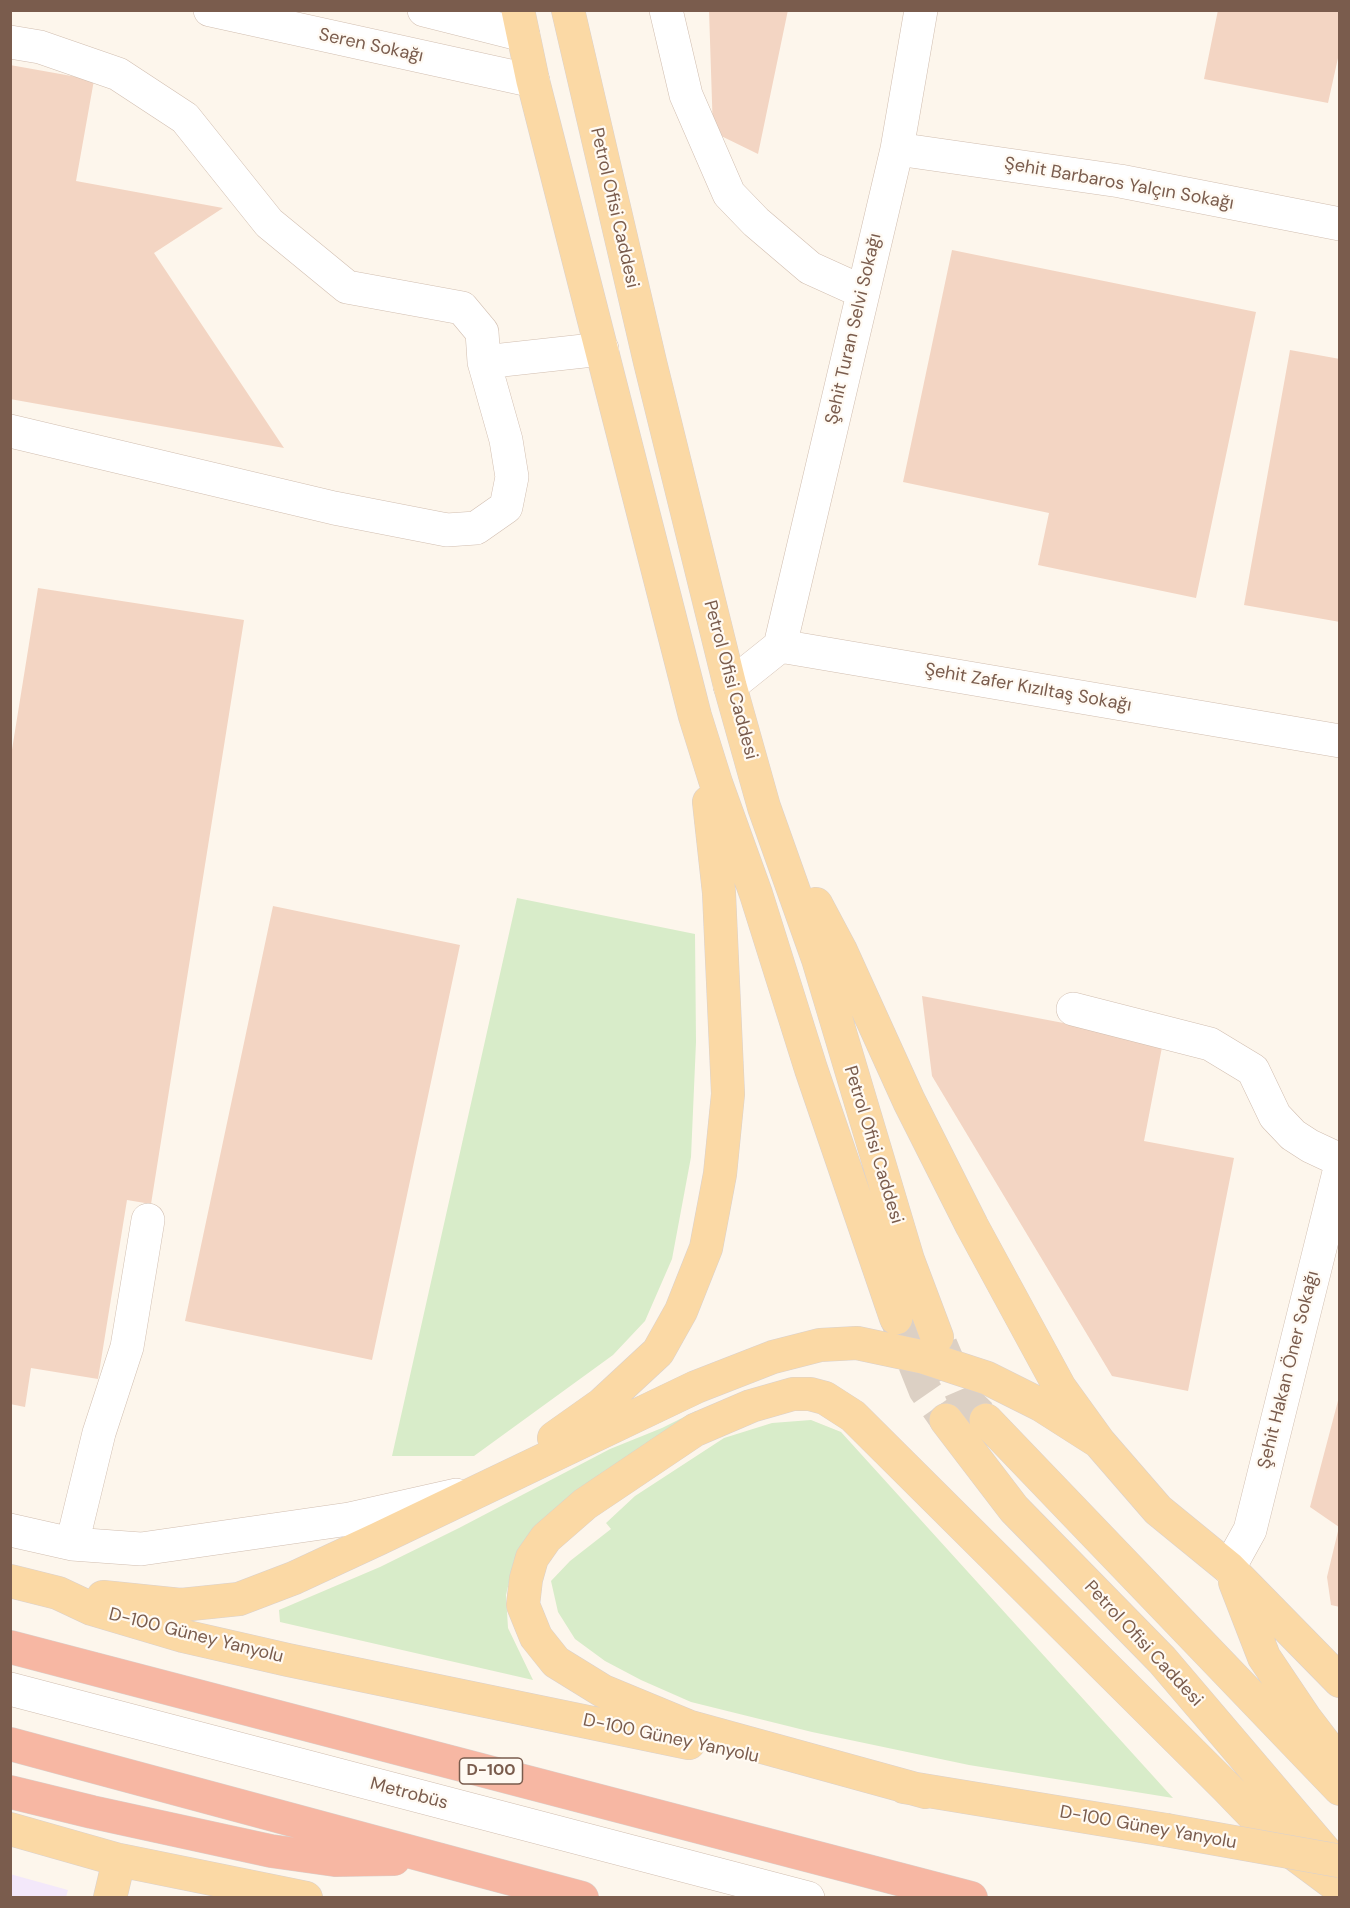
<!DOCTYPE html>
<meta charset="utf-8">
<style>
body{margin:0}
#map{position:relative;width:1350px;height:1908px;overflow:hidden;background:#fdf6ec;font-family:"DM Sans",sans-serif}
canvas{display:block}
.frame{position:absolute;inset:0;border:12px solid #7a5c4d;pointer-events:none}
</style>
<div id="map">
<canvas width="1350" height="1908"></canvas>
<div class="frame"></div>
</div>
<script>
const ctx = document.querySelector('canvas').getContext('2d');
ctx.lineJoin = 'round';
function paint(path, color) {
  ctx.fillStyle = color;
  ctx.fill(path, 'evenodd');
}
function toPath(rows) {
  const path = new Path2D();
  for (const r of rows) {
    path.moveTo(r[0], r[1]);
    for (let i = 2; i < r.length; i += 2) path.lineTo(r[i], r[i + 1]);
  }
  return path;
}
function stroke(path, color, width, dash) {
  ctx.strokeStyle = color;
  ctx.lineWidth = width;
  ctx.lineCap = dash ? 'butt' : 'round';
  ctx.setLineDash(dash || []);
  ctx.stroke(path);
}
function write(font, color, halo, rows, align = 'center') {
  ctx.font = font + ' "DM Sans",sans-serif';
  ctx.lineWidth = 4.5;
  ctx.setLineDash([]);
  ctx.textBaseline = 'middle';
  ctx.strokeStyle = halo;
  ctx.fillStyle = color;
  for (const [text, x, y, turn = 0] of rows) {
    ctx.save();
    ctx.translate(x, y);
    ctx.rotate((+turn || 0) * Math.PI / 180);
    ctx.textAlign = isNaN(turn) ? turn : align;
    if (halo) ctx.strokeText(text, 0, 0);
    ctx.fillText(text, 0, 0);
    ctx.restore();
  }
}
paint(toPath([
 [10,1874,68,1890,66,1897,11,1897]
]), '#f3e8fa');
paint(toPath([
 [517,898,695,934,696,1042,691,1157,672,1259,645,1321,613,1355,474,1456,392,1456],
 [696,1411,698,1417,538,1530,514,1561,506,1595,508,1628,533,1680,280,1622,279,1610,380,1567,459,1528,610,1449,662,1428],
 [811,1420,841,1432,1173,1798,969,1765,812,1732,691,1702,641,1680,605,1661,575,1639,558,1612,551,1581,570,1561,611,1529,606,1523,635,1496,724,1438,772,1423]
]), '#d8ecc9');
paint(toPath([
 [709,10,788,10,758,154,713,132],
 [1218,10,1340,10,1340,49,1328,103,1204,79],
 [10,65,94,80,76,181,223,208,154,253,284,448,10,399],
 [952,250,1256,312,1196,598,1038,565,1049,513,903,482],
 [1290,350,1340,359,1340,622,1244,605],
 [38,588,244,620,151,1204,127,1200,98,1379,31,1368,25,1407,10,1404,10,762],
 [273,906,460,945,372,1360,185,1321],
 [922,996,1163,1042,1144,1141,1234,1158,1188,1391,1112,1376,932,1076],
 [1339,1397,1340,1397,1340,1607,1331,1605,1327,1577,1339,1527,1310,1507]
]), '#f3d5c3');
stroke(toPath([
 [896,1318,925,1390,946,1420],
 [941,1345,964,1399,986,1420]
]), '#dcd0c4', 33, [33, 16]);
const minor = toPath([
 [210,10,533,81],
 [424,10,523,35],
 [666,10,686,95,729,194,756,222,810,268,863,292],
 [10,42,40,47,118,74,185,118,269,223,347,287,462,308,482,332,484,362],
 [897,149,1120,181,1340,224],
 [10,431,334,508,447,530,476,528,506,507,512,477,506,440,484,362,602,349],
 [780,646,897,149,921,10],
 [730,686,780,646,1340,741],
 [1073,1009,1210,1044,1253,1070,1275,1116,1293,1135,1310,1146,1340,1160],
 [10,1530,72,1544,141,1549,349,1519,456,1495],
 [72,1544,99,1433,127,1347,148,1220],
 [1229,1568,1250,1530,1340,1168],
 [10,1689,808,1898]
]);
const major = toPath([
 [518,10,533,81,695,716,716,783,756,894,811,1069,896,1318],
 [568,10,650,362,730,686,764,807,818,959,908,1260,937,1337],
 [816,904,841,951,909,1101,972,1226,1060,1388,1099,1442,1158,1510,1229,1568,1340,1681],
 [946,1420,1014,1509,1162,1660,1340,1869],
 [986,1420,1340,1789],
 [554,1438,602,1404,658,1352,681,1311,706,1248,720,1174,728,1094,719,893,709,802],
 [10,1581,58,1593,92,1609,183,1636,288,1660,689,1743],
 [1235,1582,1264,1657,1305,1718,1331,1752],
 [103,1597,181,1605,239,1599,294,1578,378,1539,696,1387,773,1357,820,1345,857,1343,923,1357,987,1378,1041,1405,1099,1442],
 [904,1787,1166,1830],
 [926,1792,690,1727,603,1691,556,1662,536,1637,523,1605,526,1579,532,1558,546,1538,585,1504,695,1430,751,1406,793,1394,810,1394,825,1398,853,1416,1226,1787,1281,1844,1340,1888],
 [10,1829,119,1860,306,1898],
 [110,1898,119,1860]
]);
const highway = toPath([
 [10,1647,971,1898],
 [10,1744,582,1898],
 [10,1792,92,1812,271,1851,335,1860,394,1859]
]);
stroke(minor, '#d1beb0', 34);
stroke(major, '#dad1cd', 34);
stroke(highway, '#dad1cd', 34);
stroke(minor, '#fff', 33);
stroke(major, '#fbd9a5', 33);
stroke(highway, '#f7b7a3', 33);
const majorBridge = toPath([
 [1166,1830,1340,1861]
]);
stroke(majorBridge, '#dad1cd', 34, []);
stroke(majorBridge, '#fbd9a5', 33);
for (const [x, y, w] of [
 [491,1771,63]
]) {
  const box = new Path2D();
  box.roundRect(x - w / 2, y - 13, w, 26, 4.5);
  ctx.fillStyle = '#fffaf3';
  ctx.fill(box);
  stroke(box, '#7a5c4d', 1.5);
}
write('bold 16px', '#7a5c4d', null, [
 ["D-100",491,1771]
]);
write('18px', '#7a5c4d', '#fffaf3', [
 ["Seren Sokağı",371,46,12],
 ["Şehit Barbaros Yalçın Sokağı",1119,184,10],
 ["Petrol Ofisi Caddesi",614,208,77],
 ["Şehit Turan Selvi Sokağı",854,329,-77],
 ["Petrol Ofisi Caddesi",730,680,75],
 ["Şehit Zafer Kızıltaş Sokağı",1028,688,10],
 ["Petrol Ofisi Caddesi",873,1145,73],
 ["Şehit Hakan Öner Sokağı",1289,1370,-76],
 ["D-100 Güney Yanyolu",196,1636,14],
 ["Petrol Ofisi Caddesi",1143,1644,47],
 ["D-100 Güney Yanyolu",671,1739,12],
 ["Metrobüs",409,1794,15],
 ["D-100 Güney Yanyolu",1148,1828,10]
]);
</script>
